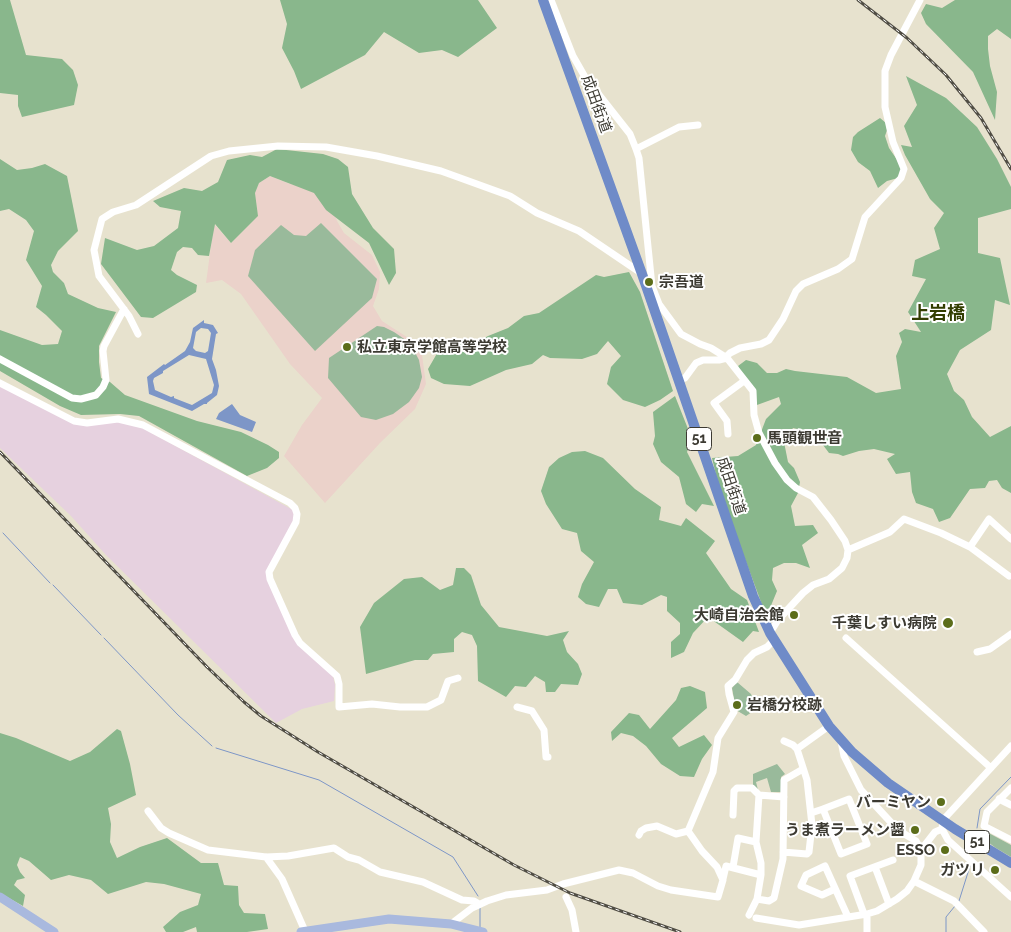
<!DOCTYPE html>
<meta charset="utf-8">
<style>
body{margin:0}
canvas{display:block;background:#e7e2ce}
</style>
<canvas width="1011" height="932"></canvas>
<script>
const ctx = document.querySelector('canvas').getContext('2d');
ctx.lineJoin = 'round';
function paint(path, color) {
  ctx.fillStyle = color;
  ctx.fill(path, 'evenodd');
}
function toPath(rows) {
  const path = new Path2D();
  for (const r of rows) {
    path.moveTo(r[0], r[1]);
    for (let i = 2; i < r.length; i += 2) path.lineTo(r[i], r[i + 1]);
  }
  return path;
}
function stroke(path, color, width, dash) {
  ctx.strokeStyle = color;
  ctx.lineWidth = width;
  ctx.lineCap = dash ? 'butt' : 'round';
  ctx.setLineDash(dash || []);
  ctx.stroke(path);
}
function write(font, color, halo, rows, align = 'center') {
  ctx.font = font + ' Raleway,"Noto Sans JP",sans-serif';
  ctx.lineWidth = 4;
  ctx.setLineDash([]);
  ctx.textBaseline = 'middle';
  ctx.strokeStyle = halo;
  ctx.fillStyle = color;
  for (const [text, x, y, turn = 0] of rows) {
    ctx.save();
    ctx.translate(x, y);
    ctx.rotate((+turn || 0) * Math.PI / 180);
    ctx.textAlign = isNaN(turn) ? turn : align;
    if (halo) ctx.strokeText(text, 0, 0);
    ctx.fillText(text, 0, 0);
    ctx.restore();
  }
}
paint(toPath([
 [0,384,67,420,119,422,139,426,293,510,295,517,268,571,295,639,333,676,335,685,334,701,302,709,276,723,106,555,71,516,0,448]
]), '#e6d1df');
paint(toPath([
 [270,176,290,184,328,191,337,221,344,233,372,255,380,272,379,289,373,306,382,321,410,339,422,355,426,384,415,409,380,443,325,503,284,456,302,425,322,398,290,364,241,294,222,280,206,283,214,224,231,243,258,216,255,193,259,183]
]), '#ebd2ca');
paint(toPath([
 [321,223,377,279,372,298,315,351,248,276,255,250,281,225,294,235,306,236],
 [377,326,384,327,394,332,410,343,419,360,422,377,419,388,409,402,393,414,376,420,361,417,328,378,329,358],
 [737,682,751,694,756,706,755,710,746,716,736,710,732,688],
 [777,764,785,774,781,777,781,792,771,792,767,778,756,782,758,790,753,785,753,774],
 [983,830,1011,845,1011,857,996,848,977,834]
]), '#99ba9b');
paint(toPath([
 [0,0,10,0,26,55,62,59,73,70,78,85,74,105,22,117,18,106,18,95,0,93],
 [280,0,478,0,497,28,458,57,442,50,419,53,384,32,365,55,301,89,294,71,282,48,287,24],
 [955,0,1011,0,1011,39,997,29,988,36,988,49,990,66,997,92,995,120,973,72,926,24,921,13,926,4,942,8],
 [906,76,946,98,977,127,997,159,1011,187,1011,209,978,218,978,253,1000,258,1010,305,995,300,991,330,960,350,947,374,954,391,964,400,972,417,990,437,1011,426,1011,493,1002,488,997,480,989,481,985,488,970,489,950,518,939,522,933,509,916,503,912,492,910,472,896,474,887,459,895,454,874,449,859,451,843,456,838,454,829,453,814,433,793,428,784,442,788,462,794,468,800,482,798,493,791,506,795,526,813,525,818,533,802,545,810,568,796,563,784,563,773,568,772,580,777,591,770,608,764,610,720,492,712,458,738,456,756,445,766,419,781,404,779,397,757,405,738,366,746,360,757,363,767,373,777,373,786,369,795,371,847,377,876,393,901,389,896,356,902,342,899,333,905,329,921,332,908,312,926,279,912,276,915,260,940,249,934,228,944,213,930,199,905,155,901,145,912,147,904,126,917,105],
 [880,118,886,123,887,130,885,136,889,148,902,167,898,178,887,181,878,188,870,171,858,162,851,150,853,137,858,132],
 [277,149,323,154,338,159,348,167,352,194,373,228,394,249,396,273,389,285,369,243,326,210,314,193,270,176,259,183,255,193,258,216,231,243,215,224,209,256,198,255,192,248,183,247,177,252,171,270,177,275,197,285,196,292,153,318,141,317,101,264,105,238,137,250,154,246,178,228,181,211,160,207,153,201,184,188,202,191,218,182,227,160,250,155,262,157],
 [0,159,17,170,32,168,45,164,67,176,78,231,58,251,51,265,53,272,64,283,68,294,98,308,116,312,99,346,99,362,101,378,110,382,125,395,197,421,241,432,268,445,279,452,279,458,267,468,247,476,139,416,120,414,81,415,60,406,0,371,0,330,42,345,58,344,62,331,46,315,36,307,42,286,26,260,34,231,26,220,9,209,0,211],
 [629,272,640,292,673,391,660,400,645,407,623,400,607,384,611,367,621,356,608,341,597,354,582,359,550,358,543,355,532,364,506,370,470,386,444,384,431,378,428,369,439,350,456,344,471,345,488,336,508,328,524,316,539,313,596,275,604,277],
 [675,396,692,439,687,452,714,506,702,504,696,512,686,504,679,477,661,462,653,444,655,436,653,412],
 [585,451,603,458,635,489,661,507,659,520,681,526,686,518,715,541,706,553,731,589,747,600,759,632,753,631,743,642,708,617,693,633,684,652,671,658,671,642,680,634,680,623,667,611,667,597,661,595,642,605,623,603,617,589,608,589,599,607,586,604,578,597,582,584,594,562,581,551,577,533,562,529,546,504,541,491,549,467,559,458,572,452],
 [456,568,464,568,471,575,481,605,499,627,547,636,569,631,563,640,567,652,578,664,582,674,578,685,561,684,555,692,546,692,545,682,535,676,526,687,515,686,506,697,478,681,477,646,472,635,462,632,454,639,454,652,433,654,428,660,415,660,366,674,360,627,374,603,404,579,422,577,440,590,453,585],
 [690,686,705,692,707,708,672,738,679,747,704,735,712,745,702,759,694,777,680,776,661,764,646,746,633,736,621,733,612,741,611,732,629,713,639,715,650,729,676,700,681,688],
 [117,729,121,731,130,764,136,795,108,808,111,824,110,842,117,858,140,847,167,838,201,863,218,863,224,885,238,886,239,905,244,913,265,914,268,929,247,932,197,932,196,927,183,932,166,932,163,927,180,912,198,905,201,894,164,884,146,882,108,894,91,880,69,875,51,880,29,861,20,857,17,865,20,872,25,878,17,880,14,885,25,895,23,906,0,893,0,733,16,738,70,761,90,752]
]), '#89b78c');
paint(toPath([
 [204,320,204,323,213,325,218,333,216,334,212,359,216,370,219,386,217,395,207,403,207,404,204,404,192,411,149,394,147,377,164,364,165,365,185,351,190,342,193,328],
 [201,328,208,329,211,333,208,351,205,353,196,351,193,348,196,332],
 [189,355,206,359,214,385,212,393,192,405,174,398,174,396,171,397,155,390,153,381,154,378,163,373,163,371],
 [232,404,240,415,256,422,252,432,216,419,219,413]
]), '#7d96c7');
stroke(toPath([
 [3,533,50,583],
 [53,585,101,635],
 [104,638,178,715,212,746],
 [216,748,319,780,453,857,478,896],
 [977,828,980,809,1011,777],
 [959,901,970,866],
 [480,927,480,908],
 [946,932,946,917,955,906]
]), '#7d96c7', 1);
stroke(toPath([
 [551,0,573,56,585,77,630,134,636,149,639,158,652,286,659,304,681,334,700,344,711,348,727,358,753,391,754,415,759,433,775,463,787,480,796,488,813,497,831,520,845,541,848,550,847,558,842,568,829,579,813,585,803,593,778,620,770,633],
 [636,149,679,127,698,125],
 [138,334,129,316,99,276,94,250,102,219,113,212,136,205,211,156,229,151,278,146,326,147,377,156,441,171,510,196,537,213,579,231,641,273],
 [726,357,730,353,740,348,761,344,769,340,783,319,796,291,803,284,838,269,852,259,865,217,901,178,904,169,893,142,885,107,885,71,891,55,920,0],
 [0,359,72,398,81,399,96,395,103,387,106,380,103,351,104,346,124,309],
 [678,381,685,378,696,363,703,360,719,360,727,358],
 [0,383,74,421,87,423,118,419,143,425,290,503,295,508,297,514,296,522,269,572,270,579,295,635,300,643,337,676,339,684,339,707,372,704,400,707,427,707,441,700,448,681,458,678],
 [728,434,727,421,714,403,744,381],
 [970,547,989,519,1011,539],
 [848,550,890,532,904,519,941,533,970,547,1009,576],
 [846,638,991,768],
 [977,652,990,649,1011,634],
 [517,707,532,711,544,730,546,757,548,757],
 [1011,746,943,820,942,829,948,840,1011,897],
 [797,749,829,726],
 [1011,788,987,812,984,826,1011,840],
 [999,799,1011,805],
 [148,811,161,828,169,833,208,850,266,857,288,856,334,848,348,857,359,860,380,872,423,882,462,900,474,901,479,904],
 [811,813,823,809,849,799,867,844,841,854,823,809],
 [733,815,734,791,737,788,752,788,759,795,784,797],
 [639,835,641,831,646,828,657,826,676,834,688,831],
 [921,850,935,832,942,829],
 [783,852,807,854,809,852,812,825,807,780,797,749,793,745,784,741],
 [266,857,282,879,305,931],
 [733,867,738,838,756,842],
 [875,867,889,904],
 [723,879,726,866,761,875],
 [914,881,954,901,984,932],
 [835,889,822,895,801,886,806,875,825,866,848,917],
 [566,897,572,910,576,932],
 [757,899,769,901,774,898,783,859,784,780,803,769],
 [864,914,850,876,893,860],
 [749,915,757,899,761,875,761,863,756,842,759,795],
 [756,918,799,925,867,914,877,911,897,899,907,891,914,881,921,865,921,850,916,841,898,830,861,790,844,756,841,741],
 [451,924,472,908,487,901,506,895,547,890,563,884,619,870,633,873,658,886,671,890,718,897,723,880,717,867,702,851,688,831,713,772,718,738,734,712,729,694,728,686,735,680,747,660,754,653,767,647,774,640],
 [867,932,867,914]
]), '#fff', 7);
stroke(toPath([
 [0,897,54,932],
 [301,932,389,919,451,924,483,932]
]), '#a9b9de', 9);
stroke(toPath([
 [543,0,642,274,753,596,770,633,829,726,852,752,888,783,955,829,1011,863]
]), '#6f8bc8', 10);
const rail = toPath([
 [858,0,907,38,946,75,981,118,1011,169],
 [0,452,207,667,244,702,261,716,318,752,514,865,570,893,680,932]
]);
stroke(rail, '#504d44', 3);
stroke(rail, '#fff', 1, [4]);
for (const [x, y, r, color] of [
 [649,282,5,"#5c6d1a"],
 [347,347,5,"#5c6d1a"],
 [757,438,5,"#5c6d1a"],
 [794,615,5,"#5c6d1a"],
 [948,623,6,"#5c6d1a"],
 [737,705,5,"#5c6d1a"],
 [941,802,5,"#5c6d1a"],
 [915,830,5,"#5c6d1a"],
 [945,850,5,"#5c6d1a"],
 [995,870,5,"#5c6d1a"]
]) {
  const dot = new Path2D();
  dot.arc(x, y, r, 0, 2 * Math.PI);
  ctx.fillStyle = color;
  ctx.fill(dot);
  stroke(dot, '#fff', 2);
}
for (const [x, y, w] of [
 [699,439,25],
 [977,842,25]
]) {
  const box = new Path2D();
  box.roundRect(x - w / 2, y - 11.5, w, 23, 4);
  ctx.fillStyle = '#fff';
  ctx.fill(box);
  stroke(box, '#3c3a32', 1);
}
write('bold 14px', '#3c3a32', null, [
 ["51",699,439],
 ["51",977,842]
]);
write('15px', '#3c3a32', '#fff', [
 ["成田街道",596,104,70],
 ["成田街道",731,486,71]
]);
write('bold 15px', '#3c3a32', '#fff', [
 ["宗吾道",659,282,"left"],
 ["私立東京学館高等学校",357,347,"left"],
 ["馬頭観世音",767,438,"left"],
 ["大崎自治会館",784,615],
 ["千葉しすい病院",937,623],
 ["岩橋分校跡",747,705,"left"],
 ["バーミヤン",931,802],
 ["うま煮ラーメン醤",905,830],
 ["ESSO",935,850],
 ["ガツリ",985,870]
], 'right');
write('bold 18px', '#333e02', '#fff', [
 ["上岩橋",938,314]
]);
</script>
